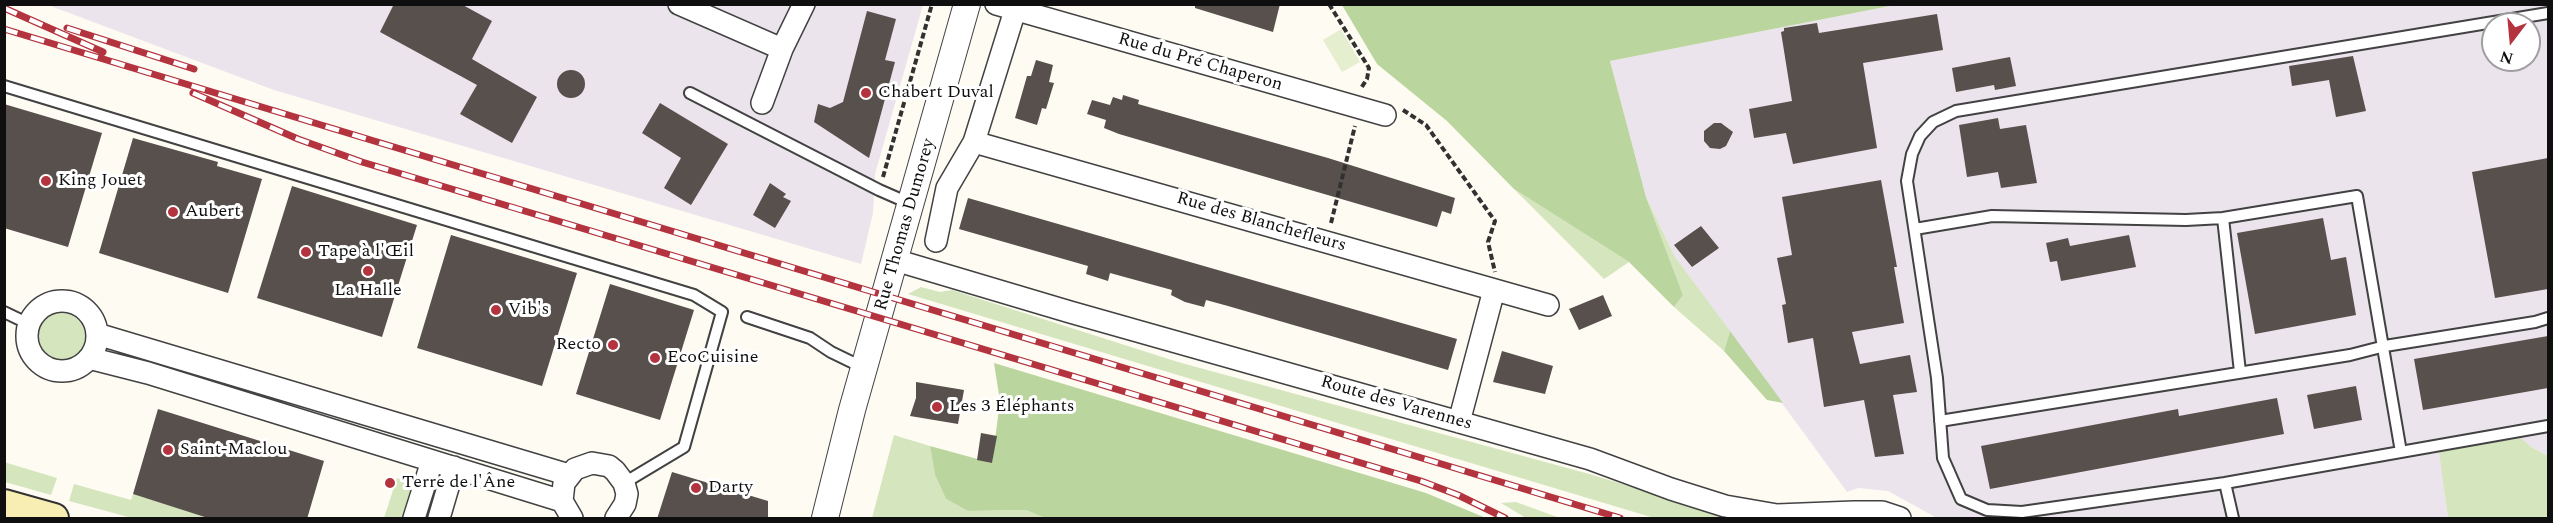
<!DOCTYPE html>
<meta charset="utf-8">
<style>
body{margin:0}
#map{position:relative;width:2553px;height:523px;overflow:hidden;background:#fefbf2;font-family:Spectral,serif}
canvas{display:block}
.frame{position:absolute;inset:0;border:6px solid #0f0f0f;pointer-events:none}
.north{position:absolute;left:2481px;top:12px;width:60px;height:60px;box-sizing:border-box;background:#fff;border:2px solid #9f9f9f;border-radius:50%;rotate:196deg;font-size:16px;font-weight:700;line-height:24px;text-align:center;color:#0f0f0f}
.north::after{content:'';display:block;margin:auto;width:21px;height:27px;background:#b3333f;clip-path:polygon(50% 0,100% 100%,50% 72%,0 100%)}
</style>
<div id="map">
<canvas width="2553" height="523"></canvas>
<div class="frame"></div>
<div class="north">N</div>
</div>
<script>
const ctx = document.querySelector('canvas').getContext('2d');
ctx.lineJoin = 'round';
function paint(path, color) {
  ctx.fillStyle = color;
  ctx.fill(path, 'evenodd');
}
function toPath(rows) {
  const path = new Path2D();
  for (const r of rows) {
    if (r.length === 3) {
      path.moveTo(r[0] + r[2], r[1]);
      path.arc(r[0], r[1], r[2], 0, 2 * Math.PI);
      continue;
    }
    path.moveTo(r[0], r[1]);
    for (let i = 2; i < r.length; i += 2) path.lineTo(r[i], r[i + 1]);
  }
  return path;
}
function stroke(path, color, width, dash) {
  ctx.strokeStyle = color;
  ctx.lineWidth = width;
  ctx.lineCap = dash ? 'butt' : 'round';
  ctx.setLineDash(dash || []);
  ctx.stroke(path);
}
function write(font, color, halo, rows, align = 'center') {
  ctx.font = font + ' Spectral,serif';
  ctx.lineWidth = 6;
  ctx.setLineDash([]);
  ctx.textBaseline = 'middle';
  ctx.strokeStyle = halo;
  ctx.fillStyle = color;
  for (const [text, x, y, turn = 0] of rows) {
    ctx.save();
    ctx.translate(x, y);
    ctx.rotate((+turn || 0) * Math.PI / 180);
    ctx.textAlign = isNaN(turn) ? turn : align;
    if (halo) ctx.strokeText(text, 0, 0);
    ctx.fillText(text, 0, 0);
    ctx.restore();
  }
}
paint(toPath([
 [48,5,923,5,875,174,873,213,861,264,274,90],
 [1895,5,2548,5,2548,456,2531,447,2520,438,2440,451,2448,518,1937,518,1888,491,1858,488,1847,492,1675,257,1646,197,1610,61],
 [2493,24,2529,24,2529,60,2493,60]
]), '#ebe4ec');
paint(toPath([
 [1514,189,1629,262,1604,279],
 [1646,197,1675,257,1730,331,1724,351,1674,307,1683,295],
 [921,287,940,292,952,290,1178,362,1593,475,1731,518,1654,518,908,294],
 [61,337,24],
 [894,435,930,446,935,475,946,499,968,511,1026,510,1045,518,872,518],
 [2521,438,2531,447,2548,456,2548,518,2448,518,2439,451],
 [4,462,57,478,51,495,5,482],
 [397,478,415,484,403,518,384,518],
 [74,484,131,500,133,494,212,518,132,518,69,501],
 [1516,502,1560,518,1526,518,1501,503]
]), '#d5e6be');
paint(toPath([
 [1342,5,1895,5,1610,61,1646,197,1683,295,1674,307,1629,262,1514,189,1447,121,1377,64],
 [1730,331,1783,403,1767,400,1724,351],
 [994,363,1426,493,1486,518,1045,518,1026,510,968,511,946,499,935,475,930,446,992,463,1000,401]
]), '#bad59e');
paint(toPath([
 [1341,29,1360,62,1342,72,1323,40]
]), '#e5eecf');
paint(toPath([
 [394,4,461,4,492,21,472,59,537,97,512,143,460,114,477,85,380,32],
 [1195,4,1280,4,1273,32,1195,8],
 [867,11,896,19,885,60,895,62,869,158,814,122,818,104,830,108,843,102],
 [1937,14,1943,50,1863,63,1877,148,1793,164,1786,133,1754,138,1749,109,1792,101,1781,32,1784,31,1784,28,1817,23,1819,33],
 [2353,56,2366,111,2336,117,2329,80,2292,86,2289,66],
 [2010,57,2016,86,1995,90,1994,85,1956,92,1952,68],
 [1036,60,1053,65,1049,82,1054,83,1046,109,1042,108,1037,125,1015,118,1027,76,1031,76],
 [571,84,14],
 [1123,95,1139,100,1138,104,1328,158,1455,198,1451,214,1442,211,1437,227,1119,134,1104,128,1106,120,1087,114,1092,100,1110,105,1113,97,1122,100],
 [660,103,728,144,691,205,664,188,681,158,642,133],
 [4,104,102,133,68,247,4,228],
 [1998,118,2000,129,2026,125,2037,183,2001,188,1998,172,1967,177,1959,125],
 [1714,123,1721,123,1733,132,1726,146,1720,149,1710,148,1704,141,1704,131],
 [133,138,218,162,217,166,262,179,228,293,99,253],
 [2548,158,2548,289,2495,298,2472,172],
 [1881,180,1897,267,1894,267,1904,323,1852,332,1860,364,1910,355,1917,392,1893,395,1904,454,1875,457,1864,400,1824,407,1813,338,1788,343,1782,305,1786,304,1777,258,1792,255,1782,197],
 [770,183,786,194,783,197,791,201,775,228,753,215],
 [292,186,417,225,382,337,257,298],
 [968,198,1457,339,1448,370,1228,306,1206,300,1204,307,1185,302,1171,295,1172,290,1110,273,1108,281,1086,274,1088,266,959,229],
 [2323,218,2331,260,2346,257,2356,315,2255,334,2237,233],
 [1701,226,1719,248,1692,267,1674,245],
 [451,235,577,273,542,386,417,348],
 [2129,235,2136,267,2061,281,2057,261,2050,262,2046,243,2068,238,2070,246],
 [610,284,694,310,660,420,576,394],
 [1603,295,1612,316,1579,330,1569,309],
 [2548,336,2548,388,2423,410,2414,359],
 [1502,351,1553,366,1545,394,1493,382],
 [916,382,964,390,958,424,910,416,916,398],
 [2356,386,2362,420,2314,429,2307,395],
 [2277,398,2284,434,1990,489,1981,446,2178,409,2179,416],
 [158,409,324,461,307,519,211,519,133,494],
 [981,433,997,436,992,463,977,460],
 [672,472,768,501,768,519,657,519]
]), '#57504c');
const service = toPath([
 [2548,13,1956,111,1933,122,1920,136,1912,154,1907,181,1937,378,1943,458,1961,499,1987,510,2022,512,2225,483,2548,426],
 [4,86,694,295,722,312,684,447,624,483],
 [690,93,879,190,911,204],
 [1915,229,1992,216,2186,220,2223,218],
 [4,312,29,324],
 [747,317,810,338,831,352,864,368],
 [2240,372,2223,218,2357,196,2401,452],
 [1940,421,2350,355,2385,346,2535,322,2548,318],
 [2225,483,2233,518]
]);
const minor = toPath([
 [679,4,782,49],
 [996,4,1385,115],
 [762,103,782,49,804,4],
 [974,142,1548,305],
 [936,241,947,188,974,142,1017,4],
 [895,260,1070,312,1590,459,1671,489,1725,506,1777,515,1854,512,1882,512,1900,518],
 [62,336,35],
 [97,334,569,475],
 [89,358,148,373,562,501],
 [1459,422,1494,290],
 [414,518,432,461],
 [439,518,454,467],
 [572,518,562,501,564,483,575,469,592,463,609,466,615,471,624,483,627,494,625,504,616,518]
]);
const tertiary = toPath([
 [825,518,852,410,967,4]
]);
const secondary = toPath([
 [4,504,54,518]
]);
stroke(service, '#424242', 14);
stroke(minor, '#424242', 24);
stroke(tertiary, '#424242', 28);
stroke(secondary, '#313131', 32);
stroke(toPath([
 [1329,4,1369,68,1367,79,1361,88],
 [1403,110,1426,125,1495,221,1488,242,1495,272],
 [883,177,932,4],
 [1331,223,1355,126]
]), '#313131', 4, [6, 3]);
stroke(service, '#fff', 10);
stroke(minor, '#fff', 21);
stroke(tertiary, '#fff', 26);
stroke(secondary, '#f8edb3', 28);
const rail = toPath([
 [4,8,103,52],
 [67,28,194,69],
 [4,29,1620,518],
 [193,93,298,139,362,162,1421,481,1458,495,1505,518]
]);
stroke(rail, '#b3333f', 7);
stroke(rail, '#fff', 4.5, [14]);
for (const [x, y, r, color] of [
 [866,93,6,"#b3333f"],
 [46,181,6,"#b3333f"],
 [173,212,6,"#b3333f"],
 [306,252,6,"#b3333f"],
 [368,271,6,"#b3333f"],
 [496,310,6,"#b3333f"],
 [613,345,6,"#b3333f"],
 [655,358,6,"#b3333f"],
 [937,407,6,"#b3333f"],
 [168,450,6,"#b3333f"],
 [390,483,6,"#b3333f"],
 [696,488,6,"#b3333f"]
]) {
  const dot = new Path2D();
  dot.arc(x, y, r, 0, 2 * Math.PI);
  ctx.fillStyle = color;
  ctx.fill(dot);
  stroke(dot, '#fff', 2);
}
write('18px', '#0f0f0f', '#fff', [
 ["Rue du Pré Chaperon",1200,63,16],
 ["Rue des Blanchefleurs",1261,223,16],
 ["Rue Thomas Dumorey",906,225,-74],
 ["Route des Varennes",1396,404,16]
]);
write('18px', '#0f0f0f', '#fff', [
 ["Chabert Duval",878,93],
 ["King Jouet",58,181],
 ["Aubert",185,212],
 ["Tape à l'Œil",318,252],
 ["La Halle",368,291,"center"],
 ["Vib's",508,310],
 ["Recto",601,345,"right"],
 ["EcoCuisine",667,358],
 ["Les 3 Éléphants",949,407],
 ["Saint-Maclou",180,450],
 ["Terre de l'Âne",402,483],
 ["Darty",708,488]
], 'left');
</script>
